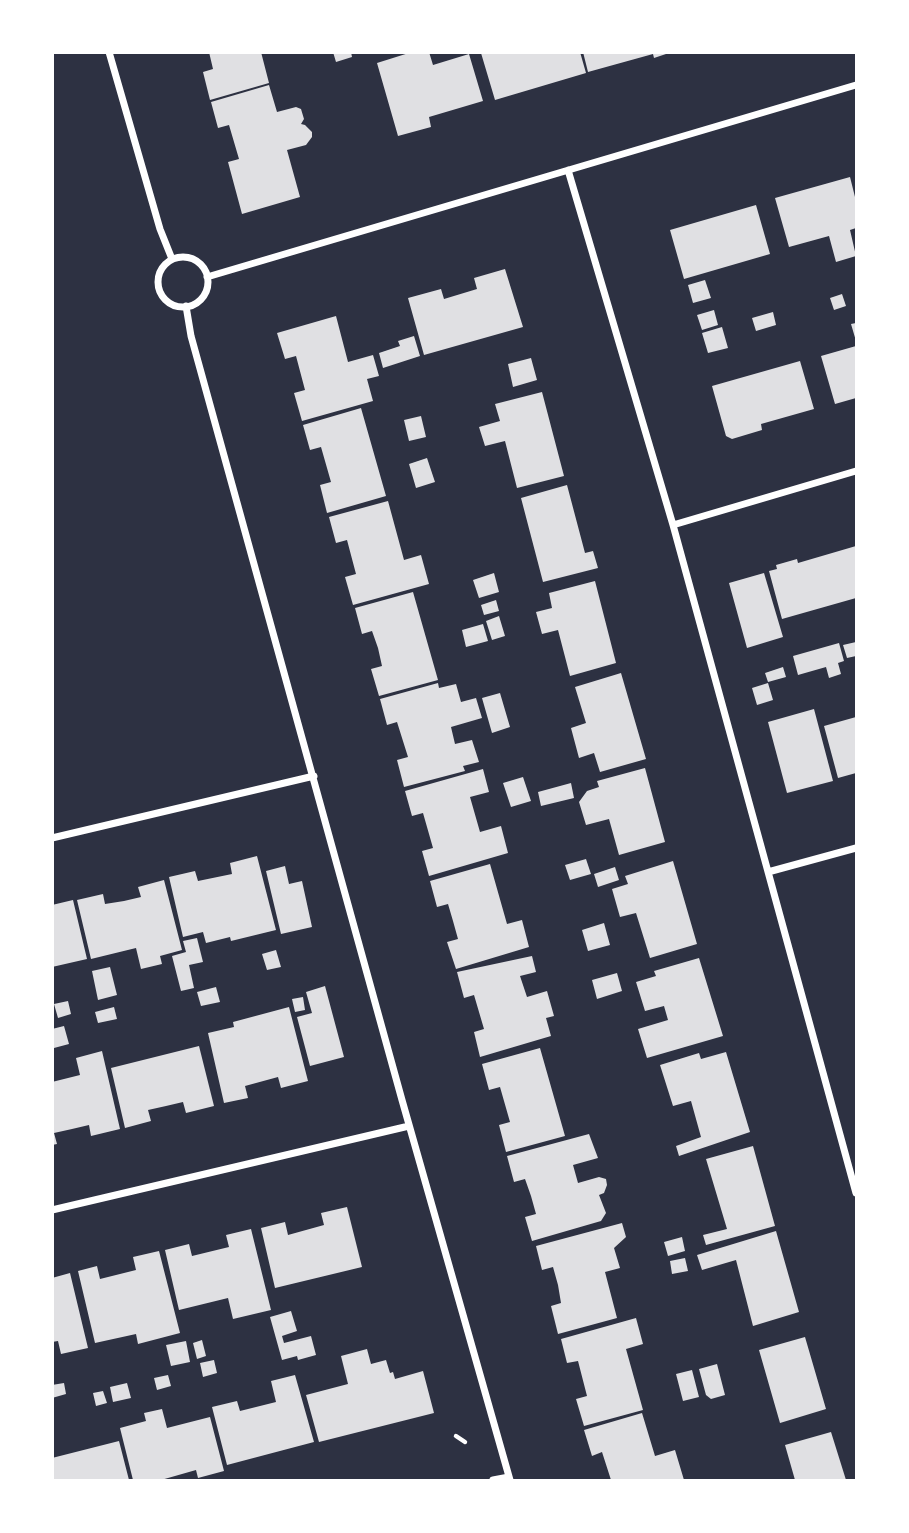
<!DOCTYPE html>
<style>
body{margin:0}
#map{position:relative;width:909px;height:1533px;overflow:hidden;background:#2d3142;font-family:"Exo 2",sans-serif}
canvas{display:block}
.frame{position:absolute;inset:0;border:54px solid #fff;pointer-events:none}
</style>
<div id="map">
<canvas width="909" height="1533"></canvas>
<div class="frame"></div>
</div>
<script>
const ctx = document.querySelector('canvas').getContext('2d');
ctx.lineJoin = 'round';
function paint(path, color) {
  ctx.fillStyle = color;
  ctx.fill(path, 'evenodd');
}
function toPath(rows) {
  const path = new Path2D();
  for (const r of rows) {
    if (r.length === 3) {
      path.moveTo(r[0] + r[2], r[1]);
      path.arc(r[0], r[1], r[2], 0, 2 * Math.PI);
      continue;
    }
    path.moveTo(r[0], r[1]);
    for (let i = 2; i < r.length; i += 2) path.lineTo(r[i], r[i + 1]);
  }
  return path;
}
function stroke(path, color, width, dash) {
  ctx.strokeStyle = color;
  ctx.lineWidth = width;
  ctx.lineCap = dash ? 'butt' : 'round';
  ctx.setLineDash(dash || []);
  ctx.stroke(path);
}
paint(toPath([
 [209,52,261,52,269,83,210,100,203,72,213,69],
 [333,52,351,52,352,57,336,62],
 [412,52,429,52,433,65,469,54,483,101,429,117,431,127,398,136,377,63],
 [580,52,586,73,495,100,481,53],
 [583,52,669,52,669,53,654,58,653,54,588,72],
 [269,85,277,112,296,107,301,109,304,119,301,124,305,125,312,132,312,137,306,145,287,150,300,197,242,214,228,162,239,159,229,125,218,128,211,102],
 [850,177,856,201,856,228,850,230,856,256,836,262,829,236,789,247,775,198],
 [756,205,770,254,684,279,670,230],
 [505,269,523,327,424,355,408,298,441,289,444,299,477,289,474,278],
 [705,280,711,298,693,303,688,285],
 [842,294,846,306,834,310,830,298],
 [714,310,718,325,702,330,697,315],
 [773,312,776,325,756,331,752,318],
 [336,316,348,362,373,355,379,376,367,379,373,401,302,421,294,393,305,390,296,356,285,359,277,333],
 [856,323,856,341,851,324],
 [722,327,728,348,708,353,702,333],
 [414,336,420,356,383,368,379,353,400,346,398,341],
 [856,346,856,398,835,404,821,356],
 [531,358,537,380,513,387,508,364],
 [800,361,814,409,761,424,762,430,732,439,726,436,712,386],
 [542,392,564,476,517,488,505,441,485,446,479,427,500,421,495,404],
 [361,408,386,496,327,513,320,485,331,482,321,447,310,450,303,425],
 [421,416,426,437,409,441,404,420],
 [427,458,435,482,416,488,409,464],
 [567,485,585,553,593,551,598,568,543,582,521,498],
 [388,501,404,560,421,555,429,584,353,605,345,577,356,574,347,540,336,543,329,517],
 [856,546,856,598,782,619,769,571,777,569,776,565,797,559,798,563],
 [494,573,499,592,479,598,473,580],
 [764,573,783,637,747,648,729,583],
 [595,581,616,663,570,676,558,630,542,634,536,612,552,608,549,593],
 [413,592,438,680,379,696,371,669,382,666,378,648,372,631,362,634,355,608],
 [496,600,499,611,484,615,481,605],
 [499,616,505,636,492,640,486,621],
 [483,624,488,641,466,647,462,630],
 [856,642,856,656,847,658,843,645],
 [839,643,844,661,838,663,841,674,829,678,826,667,798,675,793,656],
 [783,667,786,677,768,682,765,673],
 [621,673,646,759,600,772,594,753,579,758,571,728,586,723,575,687],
 [438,683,439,688,456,684,461,702,476,698,482,718,451,727,455,744,472,740,479,762,463,766,465,771,404,787,397,760,408,757,397,722,387,725,380,699],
 [768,683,773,700,757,705,752,688],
 [500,693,510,727,492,733,482,698],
 [814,709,833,781,787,793,768,722],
 [856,717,856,773,838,778,824,726],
 [645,768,665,842,619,855,609,819,586,825,579,802,587,791,599,787,597,781],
 [483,769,489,792,470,797,480,832,501,826,508,853,429,876,422,851,433,848,423,813,412,816,405,791],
 [523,777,531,801,511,807,503,783],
 [571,783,574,798,541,806,538,792],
 [257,856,276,930,231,941,230,937,206,943,203,932,183,937,169,877,195,871,198,881,232,874,230,863],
 [586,859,591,874,570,880,565,865],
 [673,861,697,944,650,958,636,913,620,917,612,889,628,884,625,876],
 [490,864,507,924,522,920,529,947,456,969,447,942,458,939,453,921,448,904,437,907,430,881],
 [285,866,289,884,302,881,312,927,281,934,266,871],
 [615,867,619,880,598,887,594,874],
 [164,880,182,950,160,956,162,964,141,969,136,948,91,959,77,900,103,894,105,904,124,901,141,897,138,887],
 [73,900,87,959,52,967,52,905],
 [604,923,610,945,588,951,582,930],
 [197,938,203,962,189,965,194,988,181,991,172,956,186,952,183,941],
 [276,950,281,967,267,970,262,954],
 [532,956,536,972,520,976,527,997,547,991,554,1016,546,1018,551,1036,480,1057,474,1032,484,1029,474,995,464,998,457,972],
 [699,958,723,1036,647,1058,638,1029,668,1020,664,1006,645,1011,636,982,656,976,654,971],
 [110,967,117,995,98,1000,92,971],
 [617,973,622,991,597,999,592,980],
 [325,986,344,1057,310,1066,297,1017,312,1013,306,992],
 [216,987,220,1002,201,1006,197,992],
 [303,997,305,1010,295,1012,292,999],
 [68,1001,71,1014,58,1018,54,1004],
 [114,1007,117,1019,98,1023,95,1012],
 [289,1007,308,1081,281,1088,278,1077,245,1086,248,1098,224,1103,208,1033,234,1027,233,1022],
 [64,1026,69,1044,54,1048,52,1029],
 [199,1046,214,1106,186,1113,183,1102,166,1106,148,1110,151,1121,125,1128,111,1068],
 [540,1048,565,1136,506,1152,499,1125,510,1122,500,1087,489,1090,482,1064],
 [102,1051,120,1129,91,1136,89,1125,72,1129,54,1133,57,1144,52,1145,52,1082,80,1075,76,1058],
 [726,1052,750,1132,679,1156,676,1146,701,1137,691,1101,673,1106,660,1065,699,1053,701,1059],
 [589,1134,598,1158,573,1165,578,1183,599,1177,606,1179,607,1185,604,1193,599,1195,606,1213,601,1221,532,1241,525,1217,536,1214,531,1196,525,1179,514,1182,507,1156],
 [753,1146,775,1226,706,1245,703,1235,727,1229,706,1159],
 [347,1207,362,1267,275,1288,261,1228,285,1222,288,1235,324,1225,321,1213],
 [622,1223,626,1237,614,1248,620,1268,605,1272,617,1318,558,1334,551,1306,561,1303,558,1285,553,1267,542,1270,536,1246],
 [251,1229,271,1310,233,1319,228,1298,179,1310,165,1250,189,1244,192,1256,229,1247,226,1235],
 [776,1231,799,1312,753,1326,736,1260,702,1270,697,1255],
 [682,1237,685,1251,668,1256,664,1242],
 [159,1251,180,1333,138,1344,136,1334,95,1343,78,1271,97,1266,100,1279,136,1270,133,1257],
 [685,1258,688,1271,672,1274,670,1261],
 [70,1273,88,1348,61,1354,58,1341,52,1342,52,1278],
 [291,1311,297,1331,282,1336,284,1343,311,1336,316,1355,298,1360,297,1356,282,1360,270,1317],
 [636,1318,643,1344,626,1349,643,1410,584,1426,576,1399,587,1396,578,1361,567,1363,561,1339],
 [805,1337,826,1409,780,1423,759,1350],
 [202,1340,206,1356,197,1359,193,1343],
 [186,1341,190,1362,171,1366,166,1345],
 [367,1349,371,1364,386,1360,390,1373,393,1372,395,1379,423,1371,434,1413,319,1442,306,1395,348,1384,341,1356],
 [214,1360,217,1373,203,1377,200,1363],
 [717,1364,725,1395,711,1399,706,1395,699,1369],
 [692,1370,699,1397,683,1401,676,1374],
 [168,1375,171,1386,157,1390,154,1378],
 [295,1375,314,1442,227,1465,212,1407,237,1401,240,1411,276,1402,271,1381],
 [64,1383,66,1394,52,1398,52,1385],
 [127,1383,131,1398,113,1402,110,1387],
 [103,1391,107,1403,96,1406,93,1393],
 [162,1409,167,1428,210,1417,224,1471,198,1478,196,1470,161,1480,133,1480,120,1428,146,1421,144,1413],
 [642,1413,655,1456,675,1450,684,1480,611,1480,602,1452,592,1456,584,1430],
 [831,1432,846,1480,795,1480,785,1445],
 [119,1441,129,1480,52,1480,52,1458]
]), '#e0e0e3');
stroke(toPath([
 [456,1436,465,1442]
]), '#fff', 4.5);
stroke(toPath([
 [109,52,160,229,172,259],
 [568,170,673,525,856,1193],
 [183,282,25],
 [207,277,856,85],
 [186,306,191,336,402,1100,510,1480],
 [673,525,856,471],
 [52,838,314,776],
 [768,872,856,848],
 [52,1210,409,1126],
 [493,1480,509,1477]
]), '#fff', 7);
</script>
